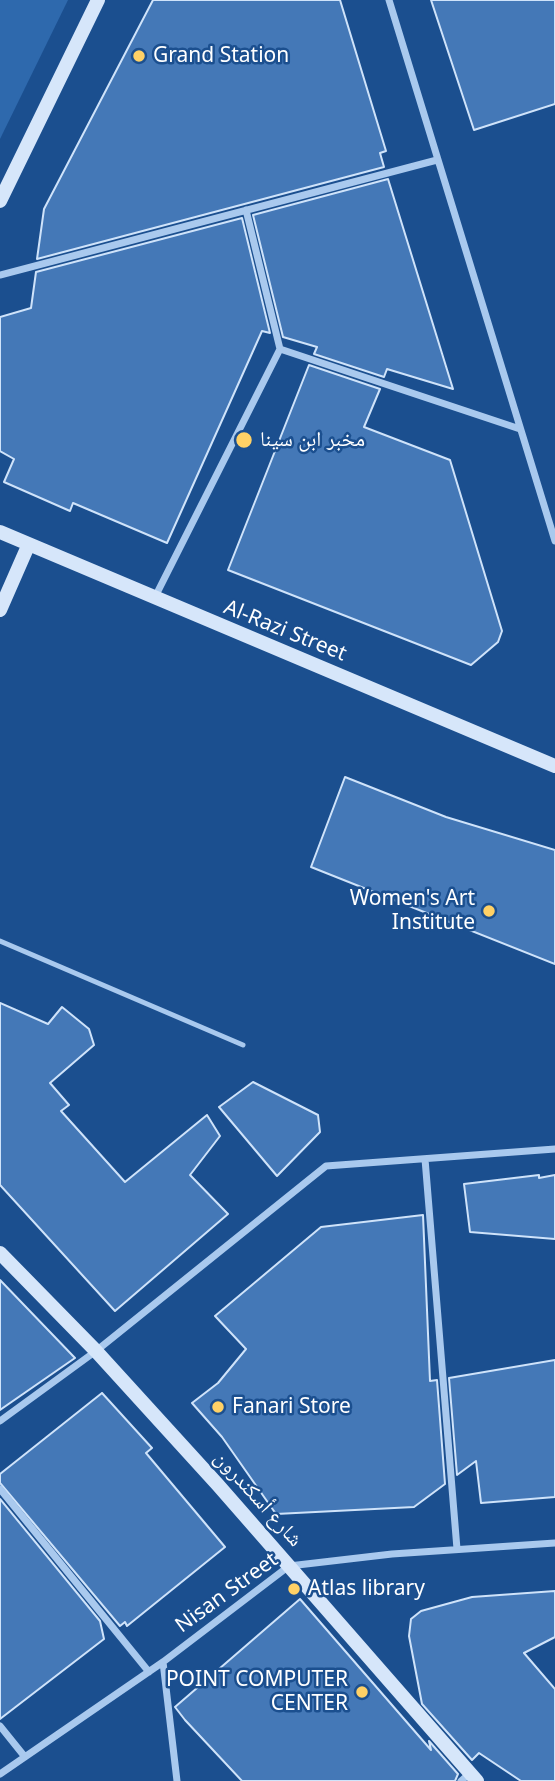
<!DOCTYPE html>
<meta charset="utf-8">
<style>
body{margin:0}
canvas{display:block;background:#1b4f8f}
</style>
<canvas width="555" height="1781"></canvas>
<script>
const ctx = document.querySelector('canvas').getContext('2d');
ctx.lineJoin = 'round';
function paint(path, color) {
  ctx.fillStyle = color;
  ctx.fill(path, 'evenodd');
}
function toPath(rows) {
  const path = new Path2D();
  for (const r of rows) {
    path.moveTo(r[0], r[1]);
    for (let i = 2; i < r.length; i += 2) path.lineTo(r[i], r[i + 1]);
  }
  return path;
}
function stroke(path, color, width, dash) {
  ctx.strokeStyle = color;
  ctx.lineWidth = width;
  ctx.lineCap = dash ? 'butt' : 'round';
  ctx.setLineDash(dash || []);
  ctx.stroke(path);
}
function write(font, color, halo, rows, align = 'center') {
  ctx.font = font + ' "Noto Sans","Noto Naskh Arabic",sans-serif';
  ctx.lineWidth = 5;
  ctx.setLineDash([]);
  ctx.textBaseline = 'middle';
  ctx.strokeStyle = halo;
  ctx.fillStyle = color;
  for (const [text, x, y, turn = 0] of rows) {
    ctx.save();
    ctx.translate(x, y);
    ctx.rotate((+turn || 0) * Math.PI / 180);
    ctx.textAlign = isNaN(turn) ? turn : align;
    if (halo) ctx.strokeText(text, 0, 0);
    ctx.fillText(text, 0, 0);
    ctx.restore();
  }
}
paint(toPath([
 [0,0,68,0,0,139]
]), '#2e69ad');
const building = toPath([
 [153,0,340,0,386,151,380,153,384,167,37,259,44,209,153,0],
 [431,0,555,0,555,104,474,130,431,0],
 [388,179,453,389,387,369,384,377,314,354,317,347,283,337,253,215,388,179],
 [242,218,270,333,262,331,167,543,73,503,70,511,4,482,14,459,0,451,0,317,31,308,36,272,242,218],
 [309,365,380,389,364,427,450,460,502,631,498,642,471,665,228,570,309,365],
 [345,777,446,817,555,850,555,964,311,867,345,777],
 [0,1003,48,1024,62,1007,89,1029,94,1045,50,1083,69,1105,61,1111,125,1182,207,1115,220,1136,190,1175,228,1214,115,1311,0,1185,0,1003],
 [253,1082,318,1115,320,1132,277,1176,219,1107,253,1082],
 [539,1175,539,1178,555,1175,555,1239,470,1232,464,1184,539,1175],
 [423,1215,430,1381,437,1380,445,1484,414,1507,276,1514,222,1437,192,1403,218,1383,246,1349,215,1316,321,1227,423,1215],
 [0,1280,75,1358,0,1410,0,1280],
 [555,1360,555,1497,481,1503,476,1461,457,1475,449,1378,555,1360],
 [102,1393,152,1448,146,1453,225,1547,127,1626,125,1622,120,1626,0,1483,0,1474,102,1393],
 [0,1499,100,1621,104,1639,0,1719,0,1499],
 [555,1591,555,1637,524,1653,555,1689,555,1781,521,1781,479,1753,472,1760,422,1704,409,1636,411,1619,421,1611,472,1597,555,1591],
 [300,1599,431,1750,429,1741,458,1774,455,1781,242,1781,185,1720,175,1707,300,1599]
]);
paint(building, '#4478b7');
stroke(building, '#cfe3fa', 2);
stroke(toPath([
 [0,941,243,1045]
]), '#a9c9ee', 5);
stroke(toPath([
 [389,0,555,541],
 [0,275,437,160],
 [280,349,520,429],
 [154,599,280,349,246,210],
 [425,1159,457,1549],
 [0,1421,96,1351,326,1166,555,1149],
 [0,1489,149,1672],
 [163,1662,177,1781],
 [0,1726,25,1757],
 [0,1774,163,1662,289,1566,392,1554,555,1543],
 [461,1781,470,1773]
]), '#a9c9ee', 7);
stroke(toPath([
 [0,201,98,0],
 [0,532,555,766],
 [0,610,28,546],
 [0,1253,96,1351,218,1485,477,1781]
]), '#d6e6fa', 14);
for (const [x, y, r, color] of [
 [139,56,7,"#ffd166"],
 [244,440,9,"#ffd166"],
 [489,911,7,"#ffd166"],
 [218,1407,7,"#ffd166"],
 [294,1589,7,"#ffd166"],
 [362,1692,7,"#ffd166"]
]) {
  const dot = new Path2D();
  dot.arc(x, y, r, 0, 2 * Math.PI);
  ctx.fillStyle = color;
  ctx.fill(dot);
  stroke(dot, '#1b4f8f', 2.5);
}
write('21px', '#fff', '#1b4f8f', [
 ["Grand Station",153,56],
 ["مخبر ابن سينا",260,440],
 ["Women's Art",475,899,"right"],
 ["Institute",475,923,"right"],
 ["Fanari Store",232,1407],
 ["Atlas library",308,1589],
 ["POINT COMPUTER",348,1680,"right"],
 ["CENTER",348,1704,"right"]
], 'left');
write('21px', '#fff', '#1b4f8f', [
 ["Al-Razi Street",285,631,22],
 ["شارع أسكندرون",258,1499,48],
 ["Nisan Street",227,1593,-36]
]);
</script>
